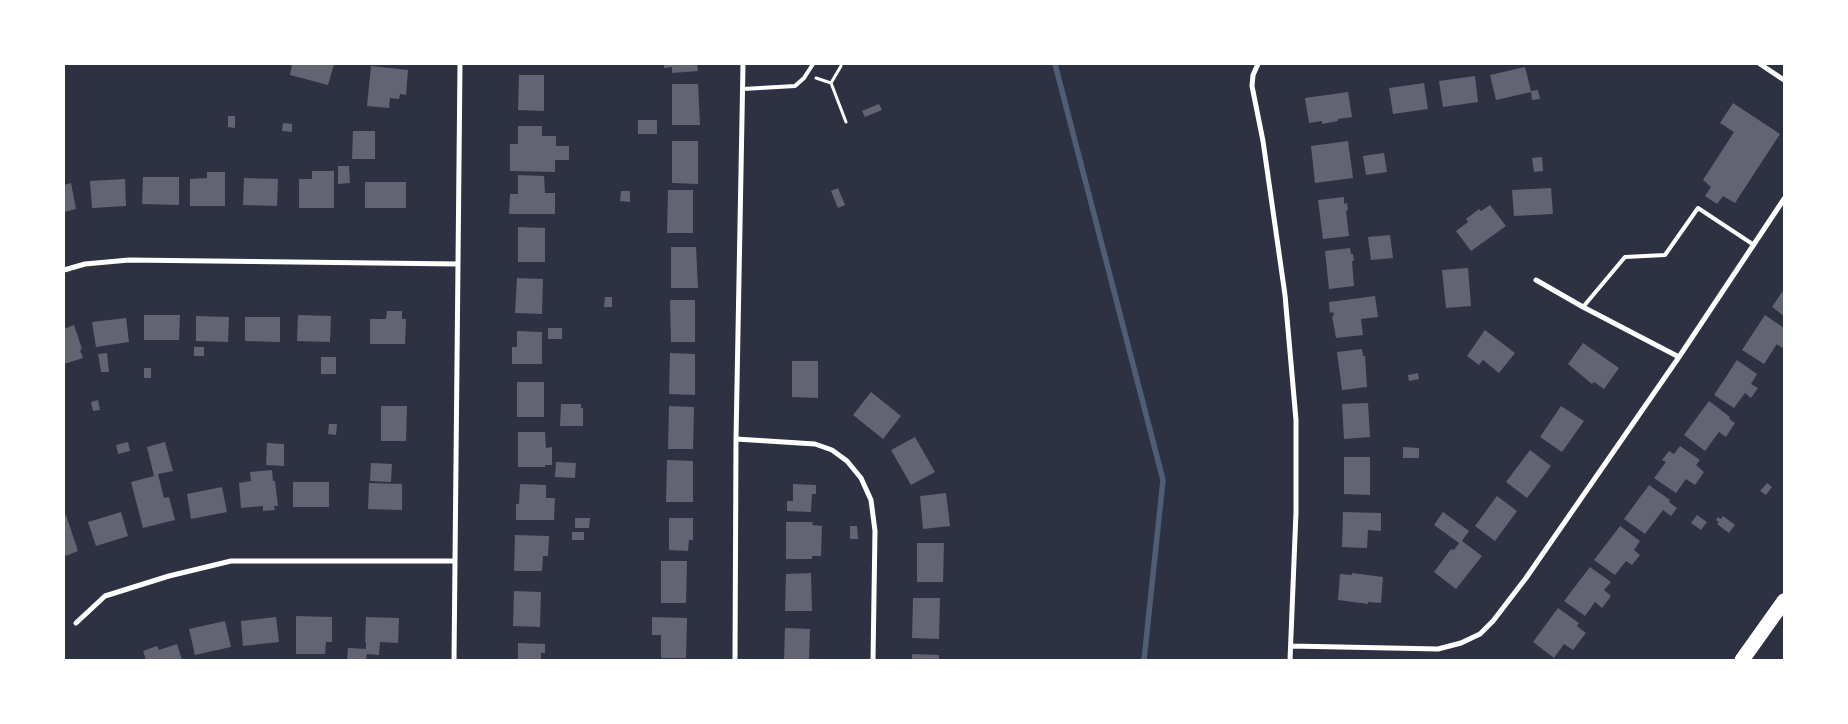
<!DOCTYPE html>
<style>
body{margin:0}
#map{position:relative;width:1848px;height:724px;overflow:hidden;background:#2d3142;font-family:Georgia,serif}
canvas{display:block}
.frame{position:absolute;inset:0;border:65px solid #fff;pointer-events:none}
</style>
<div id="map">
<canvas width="1848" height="724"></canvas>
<div class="frame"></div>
</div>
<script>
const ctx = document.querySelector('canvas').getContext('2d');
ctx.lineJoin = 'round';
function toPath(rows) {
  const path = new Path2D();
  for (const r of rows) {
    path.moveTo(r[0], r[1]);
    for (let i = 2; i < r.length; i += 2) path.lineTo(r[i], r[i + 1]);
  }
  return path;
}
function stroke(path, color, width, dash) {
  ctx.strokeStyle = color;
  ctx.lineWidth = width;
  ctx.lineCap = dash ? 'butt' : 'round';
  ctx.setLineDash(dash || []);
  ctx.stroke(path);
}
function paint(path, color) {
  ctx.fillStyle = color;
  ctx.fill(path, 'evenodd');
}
stroke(toPath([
 [1055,64,1163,480,1144,660]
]), '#4f5d75', 5.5);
paint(toPath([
 [292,64,334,64,328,85,290,75],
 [664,64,697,64,698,71,672,73,672,67,664,68],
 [371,66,408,70,406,95,400,94,399,99,390,98,389,108,367,106],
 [1525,67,1531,91,1538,90,1540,99,1532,100,1531,92,1496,100,1490,75],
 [519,75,544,75,544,111,518,110],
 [1475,76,1478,102,1443,107,1439,81],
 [1424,83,1428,109,1393,114,1389,88],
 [672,84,698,84,700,125,672,125],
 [1348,92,1352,117,1338,119,1338,121,1322,124,1322,121,1309,123,1305,98],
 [1733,103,1780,134,1735,203,1723,196,1717,204,1705,196,1711,187,1703,180,1734,132,1720,123],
 [879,104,882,110,865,117,862,111],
 [228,116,235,116,235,128,228,127],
 [638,120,657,120,657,134,638,134],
 [283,123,292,124,292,132,282,131],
 [518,126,542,126,542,136,556,136,556,146,569,146,569,160,555,160,555,172,510,171,510,144,518,144],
 [353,131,375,131,375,159,352,159],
 [672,141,698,141,698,184,672,183],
 [1348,141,1353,178,1315,183,1311,146],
 [1384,153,1387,172,1366,175,1363,156],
 [1542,157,1543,171,1534,172,1532,158],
 [338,166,349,166,350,183,338,184],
 [312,171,334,171,334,208,299,208,299,179,312,179],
 [207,172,225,172,225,206,190,206,190,179,207,178],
 [518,175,544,176,545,193,555,193,555,214,509,214,510,194,518,194],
 [143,177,179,177,179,205,142,204],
 [244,178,278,179,277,206,243,205],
 [125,179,126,206,92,208,90,181],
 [365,182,406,182,406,208,365,208],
 [71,183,76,209,64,212,64,185],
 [838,188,845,205,838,208,831,191],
 [1551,188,1553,214,1514,216,1512,190],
 [668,190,693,190,693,233,667,233],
 [621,191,630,191,630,202,620,201],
 [1344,197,1344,204,1347,203,1348,210,1346,211,1349,236,1323,239,1318,200],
 [1490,205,1506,226,1471,251,1456,231,1468,222,1466,219,1479,209,1481,211],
 [518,227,545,228,545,262,518,262],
 [1390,235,1393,258,1371,260,1368,237],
 [671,247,696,247,698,288,671,288],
 [1350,248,1351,254,1353,254,1354,261,1352,261,1354,286,1329,289,1325,251],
 [1468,268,1471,306,1446,308,1442,270],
 [517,278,543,279,542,314,515,313],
 [1784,289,1784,316,1772,307],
 [1375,296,1378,317,1361,319,1363,335,1336,338,1332,316,1334,316,1333,312,1330,313,1329,302],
 [605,297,612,297,612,307,604,307],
 [670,300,695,300,695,342,671,342],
 [387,311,402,311,402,319,406,319,405,344,370,344,370,319,386,319],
 [144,315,180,315,179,340,144,340],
 [298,315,331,316,330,342,297,341],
 [1765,315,1784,328,1784,345,1782,348,1777,344,1764,364,1742,350],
 [196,316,229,317,228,342,196,341],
 [245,317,280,317,280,342,245,341],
 [126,318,129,342,96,347,92,322],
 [74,325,82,349,80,350,83,358,64,364,64,329],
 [548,328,562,328,562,339,548,339],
 [1485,330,1515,353,1499,373,1483,360,1479,365,1467,356],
 [517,331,542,332,542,364,512,364,512,347,517,347],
 [1583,343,1619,368,1604,389,1594,382,1592,384,1568,364],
 [194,347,204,347,204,356,194,356],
 [1362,349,1363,356,1365,356,1367,387,1342,390,1337,352],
 [107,353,109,372,101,372,98,354],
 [670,353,695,354,695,395,669,394],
 [321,357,336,357,336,374,321,374],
 [1737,360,1757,374,1751,384,1758,388,1751,398,1745,393,1734,408,1714,395],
 [792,361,818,361,818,398,792,397],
 [144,368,151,368,151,378,144,378],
 [1418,373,1419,379,1409,381,1408,375],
 [517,382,544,382,544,417,517,417],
 [871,392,901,416,883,439,853,415],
 [98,400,100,410,93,411,91,402],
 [1709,401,1730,417,1729,419,1735,423,1726,437,1719,432,1705,451,1684,435],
 [1368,403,1370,437,1344,439,1342,404],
 [561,404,581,404,581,408,583,408,583,426,560,426],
 [381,406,407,406,406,441,381,441],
 [669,406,694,407,693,449,668,449],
 [1561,406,1584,421,1562,452,1540,437],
 [329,424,337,424,336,435,328,434],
 [518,432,545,432,546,448,552,447,552,465,545,465,545,467,518,467],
 [915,437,935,472,911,485,891,450],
 [128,442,130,451,118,454,116,445],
 [165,442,173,471,158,474,164,498,169,497,175,520,143,528,131,482,154,476,147,447],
 [267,443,284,444,284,466,266,465],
 [1680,446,1700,460,1696,465,1704,472,1695,485,1686,479,1676,493,1654,478,1666,462,1662,460,1669,451,1674,454],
 [1403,447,1419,448,1419,458,1403,458],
 [1530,450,1551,466,1527,498,1506,482],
 [1344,457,1370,457,1370,495,1344,494],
 [667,460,693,461,693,502,666,502],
 [556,462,576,463,575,478,555,477],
 [371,463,392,464,391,482,370,481],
 [272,470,273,481,275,481,278,506,274,506,275,510,263,511,263,506,241,508,239,483,251,481,250,472],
 [293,482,329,482,329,507,293,507],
 [369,483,402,484,402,510,368,509],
 [1767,483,1772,487,1766,495,1760,491],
 [520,484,546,485,546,498,555,498,554,520,516,520,516,504,519,504],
 [793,484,816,485,816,494,812,494,811,512,787,511,787,501,793,501],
 [1649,485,1670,500,1669,502,1677,508,1671,516,1663,510,1645,534,1624,519],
 [222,487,227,512,191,519,187,494],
 [946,493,950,526,923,529,920,496],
 [1497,496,1517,511,1495,541,1475,526],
 [121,512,128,536,96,546,88,522],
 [1343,512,1381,513,1381,531,1368,530,1367,548,1342,547],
 [1443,512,1469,531,1462,541,1482,556,1456,589,1434,572,1451,549,1454,550,1459,543,1434,525],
 [66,515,78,551,66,556,64,552,64,516],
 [1697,515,1707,522,1701,530,1691,523],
 [1723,516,1735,525,1729,533,1717,524,1719,522,1716,520,1718,517,1721,519],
 [575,518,590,518,589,528,575,528],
 [669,518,693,518,693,540,689,540,688,551,669,550],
 [786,522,813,522,812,525,822,526,821,556,812,556,812,559,786,559],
 [850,526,857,526,858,539,850,539],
 [1620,526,1640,541,1634,550,1640,555,1632,565,1626,561,1615,575,1594,560],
 [572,532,584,532,584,540,572,540],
 [515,535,549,536,548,556,543,556,542,571,514,571],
 [917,543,944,543,943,582,917,582],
 [661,561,687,561,686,603,661,603],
 [1590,567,1611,582,1604,590,1611,596,1602,608,1595,602,1585,616,1564,601],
 [811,573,812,611,785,611,786,574],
 [1352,573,1383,577,1381,603,1368,602,1368,604,1338,600,1340,574,1352,575],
 [514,591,541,592,540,627,513,626],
 [913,598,940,598,939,639,912,638],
 [1558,608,1579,623,1577,626,1586,633,1573,650,1564,644,1554,658,1533,642],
 [296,616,332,617,332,642,326,642,325,654,296,654],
 [276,617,279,642,243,646,241,621],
 [366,617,399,618,398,643,380,642,379,655,367,654,366,660,347,660,348,648,366,649,366,642,365,642],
 [652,617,687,618,686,658,661,658,661,635,652,635],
 [225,621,231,647,195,655,189,629],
 [785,628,810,629,809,660,784,660],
 [518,643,545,644,545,653,541,653,541,660,518,660],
 [177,644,182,660,146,660,143,651,157,646,159,650],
 [912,654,939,655,939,660,912,660]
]), '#626471');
stroke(toPath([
 [841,66,831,83,846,122],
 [816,78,831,83]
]), '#fff', 3);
stroke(toPath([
 [743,89,795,86,804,78,813,64],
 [1583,307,1625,257,1665,255,1698,208,1754,245]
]), '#fff', 4);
stroke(toPath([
 [1258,64,1253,75,1252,86,1263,141,1285,295,1296,420,1296,512,1290,660],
 [1760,64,1784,80],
 [64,270,85,264,129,260,458,264],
 [1536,280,1583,307,1679,357],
 [736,439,815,444,832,450,847,461,861,478,871,500,875,531,873,660],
 [76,623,105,596,169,576,231,561,455,561],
 [1291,646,1438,649,1461,643,1480,634,1493,621,1526,578,1679,357,1784,199],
 [454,660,460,64],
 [735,660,736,439,743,64]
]), '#fff', 5);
stroke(toPath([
 [1742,660,1784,601]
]), '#fff', 15);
</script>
